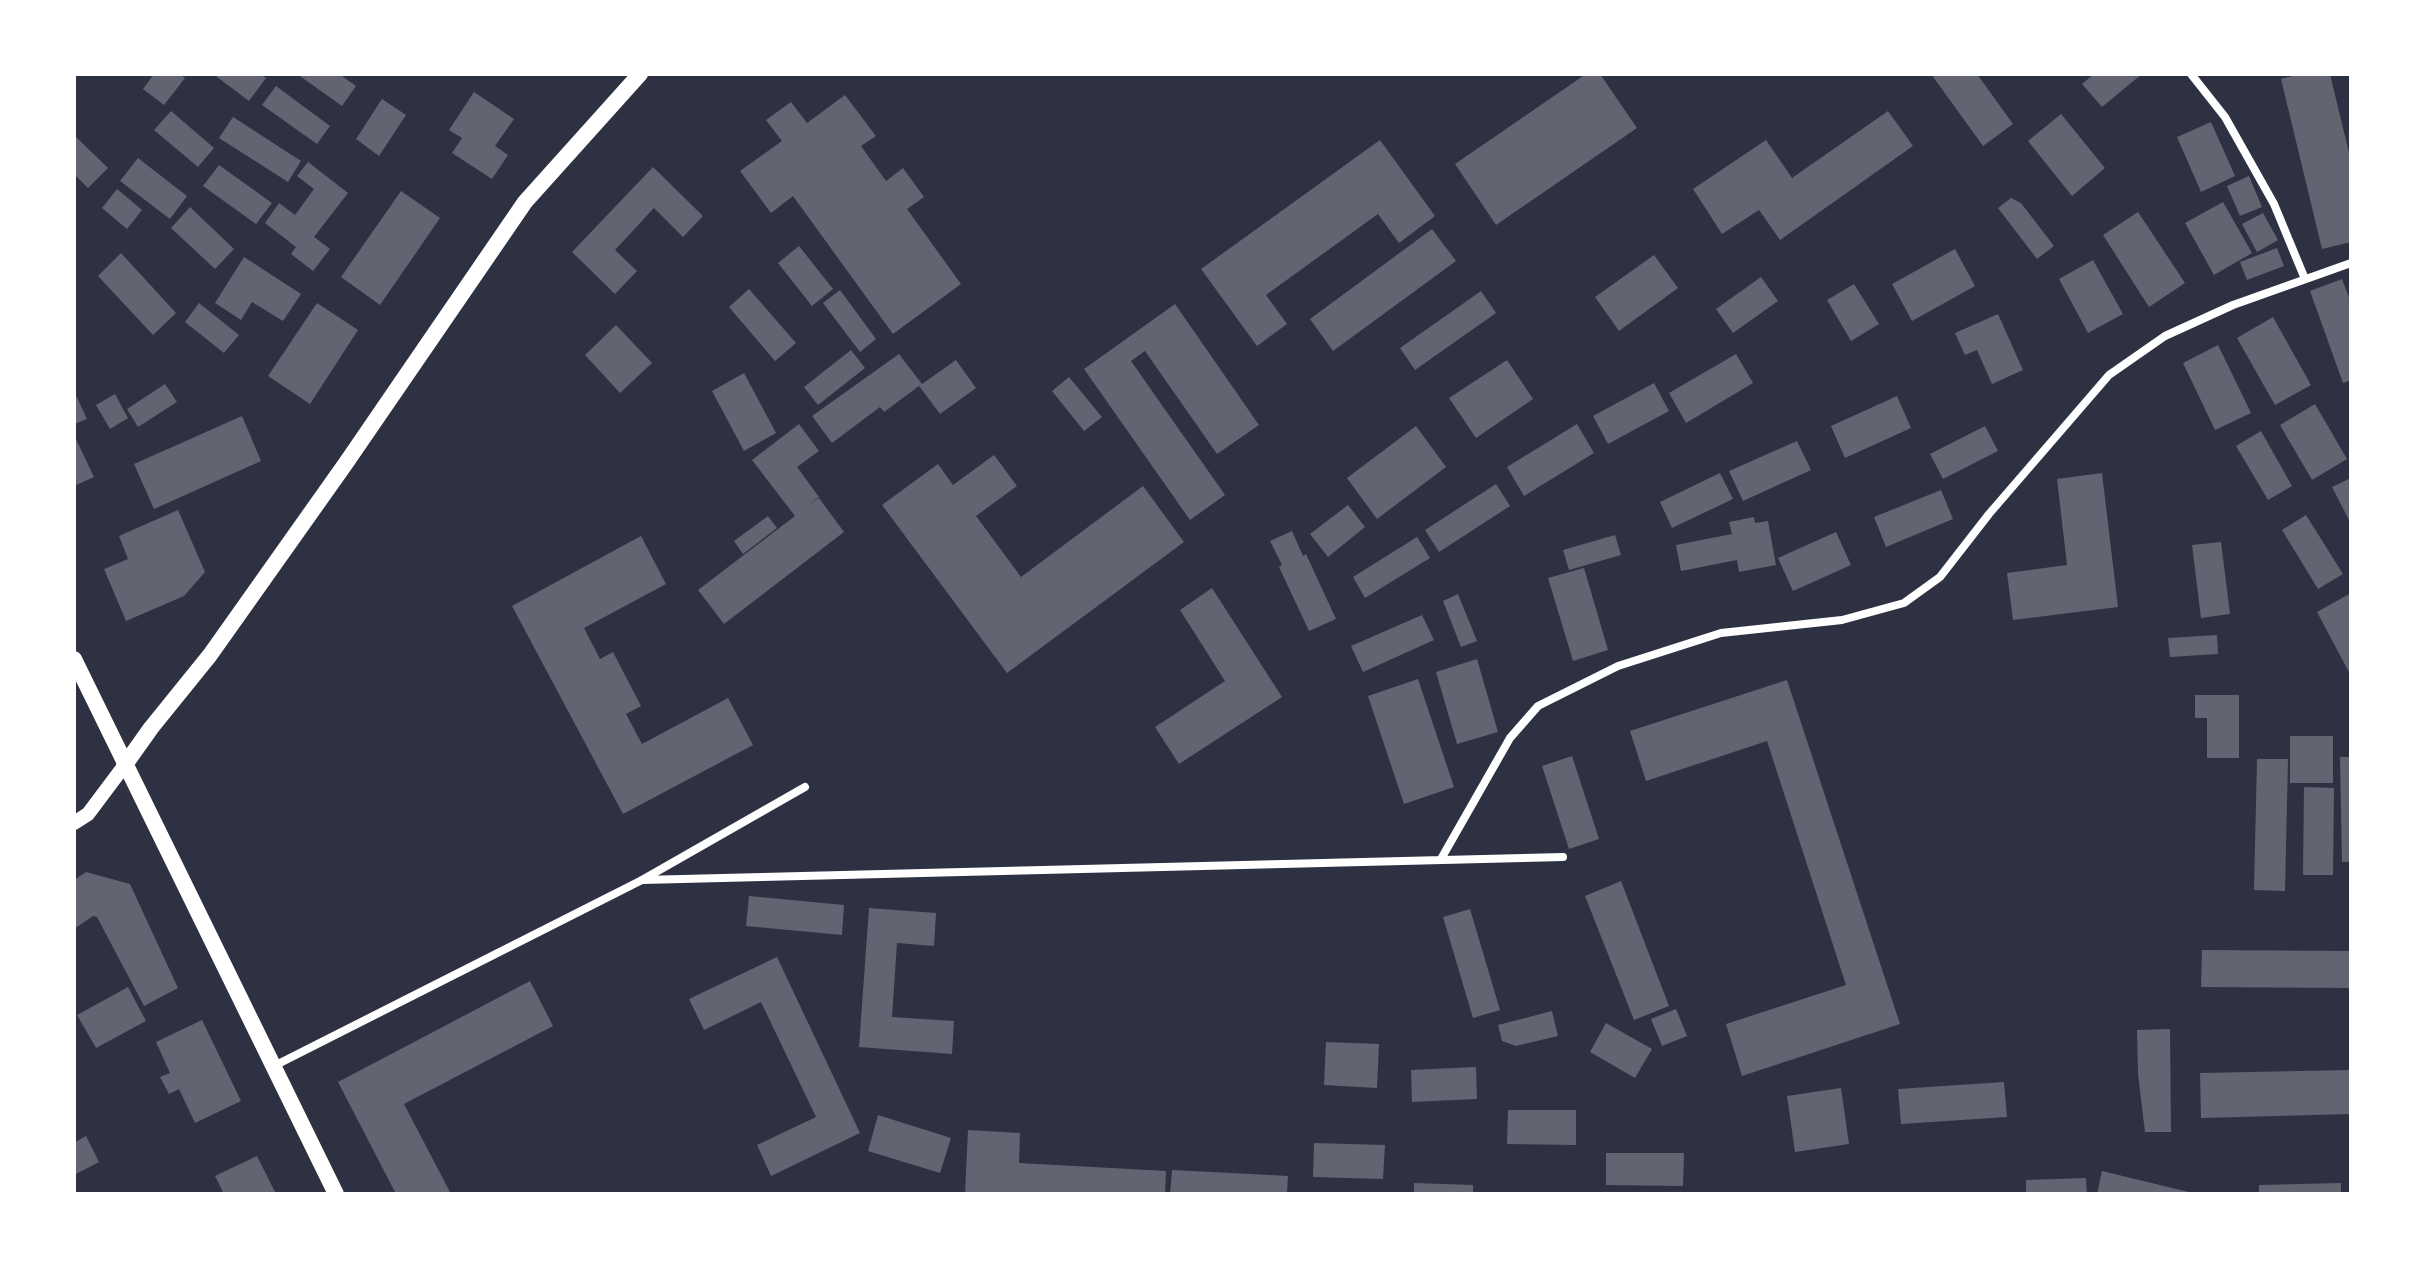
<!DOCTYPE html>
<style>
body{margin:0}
#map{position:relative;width:2425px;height:1268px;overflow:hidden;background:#2d3142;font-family:Helvetica,sans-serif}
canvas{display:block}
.frame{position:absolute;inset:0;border:76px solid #fff;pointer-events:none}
</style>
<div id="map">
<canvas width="2425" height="1268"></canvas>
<div class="frame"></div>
</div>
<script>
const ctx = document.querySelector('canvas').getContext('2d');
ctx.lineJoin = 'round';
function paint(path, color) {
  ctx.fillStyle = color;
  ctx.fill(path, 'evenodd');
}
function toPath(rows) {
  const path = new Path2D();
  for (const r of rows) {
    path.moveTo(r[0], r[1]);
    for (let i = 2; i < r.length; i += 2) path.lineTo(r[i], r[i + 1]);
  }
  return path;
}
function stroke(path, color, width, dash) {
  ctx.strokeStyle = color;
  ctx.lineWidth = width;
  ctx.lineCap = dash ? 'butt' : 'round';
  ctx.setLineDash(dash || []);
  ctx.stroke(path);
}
paint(toPath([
 [154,74,179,74,185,78,164,105,143,89],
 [213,74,260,74,266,78,249,101],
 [297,74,339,74,356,86,342,106],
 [1586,74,1600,74,1637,128,1496,225,1455,164],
 [1931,74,1977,74,2013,124,1983,146],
 [2094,74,2142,74,2102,107,2082,84],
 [2300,74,2330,74,2351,161,2351,242,2322,249,2281,79],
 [276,86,330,126,317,144,262,105],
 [474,92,514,119,495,146,508,155,492,179,452,153,462,138,449,130],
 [845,95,876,136,861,146,886,181,903,168,924,197,907,209,961,284,893,334,793,196,771,213,740,171,782,141,766,120,791,102,807,123],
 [382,99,406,115,379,156,356,139],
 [171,111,214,148,198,167,154,130],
 [1888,111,1913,146,1780,240,1759,210,1722,234,1693,189,1766,140,1792,178],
 [2061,114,2105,168,2072,196,2028,141],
 [233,117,301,161,288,182,219,138],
 [2211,122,2235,176,2201,192,2177,137],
 [74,135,108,168,88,188,74,174],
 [1380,140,1435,216,1399,243,1378,214,1266,295,1287,324,1257,346,1201,269],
 [138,158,187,196,170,219,120,181],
 [308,162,348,193,314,237,330,249,313,271,291,254,296,247,265,223,279,203,295,215,314,189,297,176],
 [219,165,272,203,256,224,203,186],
 [653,167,703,216,683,237,654,208,615,250,637,271,615,294,572,252],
 [2249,176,2262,207,2240,216,2227,186],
 [117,189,142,210,127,229,102,208],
 [401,191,440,218,380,305,341,277],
 [2011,198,2021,203,2054,246,2037,259,1998,208],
 [2223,202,2252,253,2214,275,2185,223],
 [190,207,234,249,215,269,171,228],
 [2138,212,2185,283,2149,307,2103,235],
 [2263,213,2278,240,2257,252,2242,224],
 [1432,229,1456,261,1333,351,1310,319],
 [799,246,833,289,812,306,778,263],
 [2277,248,2284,266,2247,280,2240,262],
 [1955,249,1975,286,1912,321,1892,284],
 [121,253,176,313,153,335,98,276],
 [1654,255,1678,288,1619,331,1595,297],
 [244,257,301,294,283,321,252,302,241,320,215,303],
 [2093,260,2123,314,2088,333,2059,279],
 [1761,277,1778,301,1733,333,1716,309],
 [2342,279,2351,303,2351,380,2343,383,2310,291],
 [1854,284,1879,324,1851,341,1827,300],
 [749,289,796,343,775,361,729,307],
 [840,290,876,339,860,352,823,303],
 [1481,291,1496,313,1415,370,1400,348],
 [199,303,239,335,224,353,185,322],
 [317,303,358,330,310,404,268,376],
 [1175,304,1259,425,1217,454,1145,351,1131,361,1225,495,1190,520,1084,369],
 [1998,314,2023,370,1992,384,1977,350,1965,355,1955,333],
 [2273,317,2311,385,2275,405,2237,338],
 [616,325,652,363,620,393,585,355],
 [2218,345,2251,413,2215,430,2183,363],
 [851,350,865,368,818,405,804,387],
 [899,354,922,384,956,360,976,388,940,414,919,386,884,412,880,407,832,443,812,416],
 [1736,354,1753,383,1686,423,1669,393],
 [1507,360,1533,399,1476,438,1449,398],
 [744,373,776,433,744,451,712,391],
 [1069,377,1102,417,1084,431,1052,391],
 [1654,383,1669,411,1608,444,1593,416],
 [165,384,177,402,138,427,127,409],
 [74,391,87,419,74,424],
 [115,394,128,418,110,429,96,405],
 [1897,396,1911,428,1845,458,1831,426],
 [2315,404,2347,459,2312,480,2280,425],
 [242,416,261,461,154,509,134,464],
 [799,424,819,451,797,467,819,497,809,504,819,498,844,532,724,624,698,590,795,516,752,460],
 [1577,424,1594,453,1524,496,1507,467],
 [1416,426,1446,467,1377,519,1347,478],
 [1985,426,1998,451,1943,479,1930,454],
 [2261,431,2292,486,2268,500,2236,446],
 [74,435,94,477,74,486],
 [1797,441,1811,470,1743,501,1729,471],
 [994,455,1017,486,976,516,1021,577,1143,486,1184,542,1007,673,882,505,938,464,953,485],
 [1720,473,1733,499,1672,528,1660,502],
 [2102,473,2118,607,2013,620,2007,573,2067,565,2057,479],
 [2351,478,2351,524,2332,487],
 [1496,484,1510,506,1439,552,1425,530],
 [1941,490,1953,519,1886,547,1874,517],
 [1348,505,1365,527,1328,557,1310,534],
 [178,510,205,572,184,596,126,621,104,569,128,559,119,536],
 [2306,515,2343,574,2318,589,2282,530],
 [768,516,777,528,743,554,734,541],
 [1754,517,1755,523,1768,521,1776,565,1739,572,1737,560,1681,571,1676,545,1732,534,1729,522],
 [1292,531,1303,556,1306,554,1336,619,1309,631,1279,567,1282,565,1270,541],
 [1836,532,1851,565,1793,591,1778,558],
 [1615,535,1621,555,1569,570,1563,550],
 [641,536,666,584,584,628,600,659,613,652,641,706,626,714,642,744,728,698,753,745,623,814,512,606],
 [1417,537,1430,558,1365,598,1353,577],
 [2221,542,2230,614,2201,618,2192,545],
 [1584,568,1608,650,1573,661,1548,578],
 [1212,588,1282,697,1179,764,1155,727,1225,681,1180,610],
 [2351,593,2351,676,2317,612],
 [1458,594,1477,641,1461,647,1443,601],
 [1422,615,1434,640,1363,672,1351,646],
 [2217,635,2218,654,2170,657,2168,638],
 [1477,659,1498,732,1457,744,1436,672],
 [1418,679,1454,787,1404,804,1368,696],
 [1787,680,1900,1024,1742,1076,1726,1024,1846,985,1767,741,1646,781,1630,731],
 [2195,695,2239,695,2239,758,2207,758,2207,718,2195,718],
 [2290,736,2333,736,2333,783,2290,783],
 [1572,756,1599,839,1569,849,1542,766],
 [2340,757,2351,757,2351,862,2342,862],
 [2257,759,2288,759,2285,891,2254,890],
 [2304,787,2334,788,2333,875,2303,875],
 [86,872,130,884,178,988,144,1006,97,917,93,916,74,929,74,880],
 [1621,881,1669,1006,1634,1020,1585,896],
 [749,896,844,905,842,935,746,926],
 [869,908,936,913,934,946,897,943,892,1017,954,1021,952,1054,859,1047],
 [1470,909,1500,1010,1473,1018,1443,917],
 [2202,950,2351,951,2351,988,2201,987],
 [777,957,860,1133,771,1176,757,1145,816,1117,761,1002,704,1030,689,999],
 [530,981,553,1026,404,1104,451,1194,396,1194,338,1082],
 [128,987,146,1021,96,1048,77,1015],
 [1676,1009,1687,1036,1662,1046,1651,1019],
 [1552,1011,1558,1036,1516,1046,1502,1041,1498,1025],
 [202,1020,241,1101,195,1123,179,1089,169,1094,160,1077,170,1073,156,1042],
 [1606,1023,1652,1049,1635,1078,1590,1052],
 [2170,1029,2171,1132,2145,1132,2138,1074,2137,1030],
 [1326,1042,1379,1044,1377,1088,1324,1085],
 [1476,1067,1477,1099,1412,1102,1411,1070],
 [2351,1070,2351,1114,2201,1118,2200,1073],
 [2004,1082,2007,1117,1901,1124,1898,1089],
 [1841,1088,1849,1144,1795,1152,1787,1096],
 [1508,1110,1576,1110,1576,1145,1507,1144],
 [878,1115,951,1138,940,1173,868,1151],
 [968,1130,1020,1133,1019,1163,1166,1171,1165,1194,965,1194],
 [86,1136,99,1162,74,1175,74,1143],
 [1314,1143,1385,1145,1383,1179,1313,1177],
 [1606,1153,1684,1153,1683,1186,1606,1185],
 [257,1156,276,1194,224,1194,215,1176],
 [1172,1170,1288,1176,1287,1194,1170,1194],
 [2102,1171,2193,1193,2193,1194,2097,1194],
 [2086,1178,2087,1194,2026,1194,2026,1180],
 [1414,1183,1473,1185,1473,1194,1414,1194],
 [2341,1183,2341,1194,2259,1194,2259,1185]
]), '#626471');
stroke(toPath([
 [2191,74,2225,117,2274,204,2305,279],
 [1441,859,1510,738,1538,706,1618,666,1721,633,1842,620,1904,603,1940,577,1989,514,2109,375,2165,336,2233,305,2351,263],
 [642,880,1563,857],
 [272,1067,642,880,805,787]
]), '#fff', 8);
stroke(toPath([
 [74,823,88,814,124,766]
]), '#fff', 14);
stroke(toPath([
 [74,659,336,1194],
 [124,766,151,728,210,655,346,463,525,202,640,74]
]), '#fff', 16);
</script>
